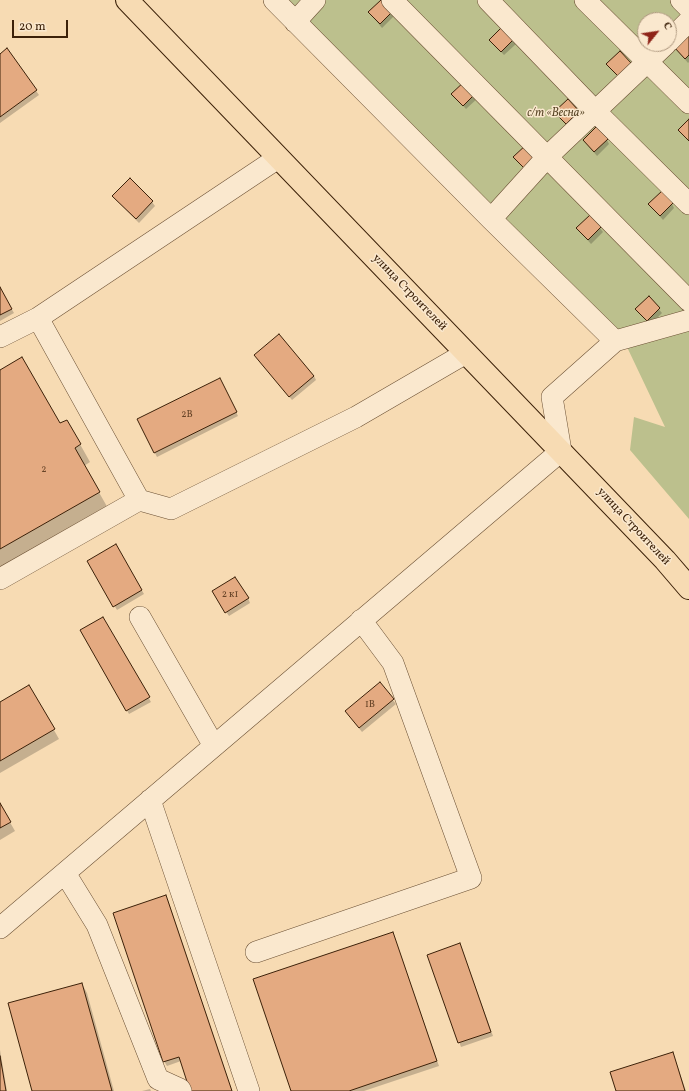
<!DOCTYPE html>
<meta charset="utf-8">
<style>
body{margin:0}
#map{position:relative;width:689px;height:1091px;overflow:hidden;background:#f7dbb3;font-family:Vollkorn,serif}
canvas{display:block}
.north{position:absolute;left:637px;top:12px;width:40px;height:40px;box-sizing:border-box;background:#fae8ce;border:1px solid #ae987f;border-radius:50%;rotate:60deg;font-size:11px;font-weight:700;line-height:16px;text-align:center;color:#3c2109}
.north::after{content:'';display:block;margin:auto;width:14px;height:18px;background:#8f2418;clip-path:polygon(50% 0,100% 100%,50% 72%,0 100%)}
.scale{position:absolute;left:12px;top:20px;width:56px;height:18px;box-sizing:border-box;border:2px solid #3c2109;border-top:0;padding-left:5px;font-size:12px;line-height:14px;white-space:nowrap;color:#3c2109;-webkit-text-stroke:3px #fae8ce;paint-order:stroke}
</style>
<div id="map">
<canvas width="689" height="1091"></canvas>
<div class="north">С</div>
<div class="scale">20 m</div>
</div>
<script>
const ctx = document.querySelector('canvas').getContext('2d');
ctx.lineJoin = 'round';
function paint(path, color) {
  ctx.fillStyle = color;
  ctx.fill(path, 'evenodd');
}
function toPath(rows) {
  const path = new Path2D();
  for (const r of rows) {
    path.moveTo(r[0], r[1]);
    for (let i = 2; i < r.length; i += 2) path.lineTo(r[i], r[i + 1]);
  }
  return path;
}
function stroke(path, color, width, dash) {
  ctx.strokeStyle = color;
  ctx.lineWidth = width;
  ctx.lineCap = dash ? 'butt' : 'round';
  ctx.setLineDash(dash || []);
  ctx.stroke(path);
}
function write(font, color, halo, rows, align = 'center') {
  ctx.font = font + ' Vollkorn,serif';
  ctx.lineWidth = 3;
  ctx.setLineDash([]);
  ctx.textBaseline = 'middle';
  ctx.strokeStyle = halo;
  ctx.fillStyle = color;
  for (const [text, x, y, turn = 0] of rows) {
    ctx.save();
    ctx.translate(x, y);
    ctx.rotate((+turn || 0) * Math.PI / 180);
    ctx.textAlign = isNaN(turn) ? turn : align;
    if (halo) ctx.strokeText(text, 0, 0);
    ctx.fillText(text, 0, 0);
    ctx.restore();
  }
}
paint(toPath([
 [282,0,689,0,689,519,630,450,634,417,665,427,627,347],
 [645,20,669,20,669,44,645,44]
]), '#bcc08d');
paint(toPath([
 [369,12,392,12,394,16,382,28],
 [502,28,516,44,504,55,490,40],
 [689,37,689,62,688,63,675,47],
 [7,50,39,95,0,123,0,55],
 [464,82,478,98,466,109,453,94],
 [568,101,581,116,569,128,556,112],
 [584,140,607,140,609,144,597,156],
 [130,180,152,202,155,206,139,223,116,200,114,196],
 [649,204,672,204,674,208,663,220],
 [577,228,600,228,603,232,591,244],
 [0,289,14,313,0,321],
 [649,298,662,313,650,325,637,309],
 [255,355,314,376,316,380,292,400],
 [0,371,60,425,67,421,90,462,84,466,109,510,0,572],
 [222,383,238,416,157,457,138,420],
 [115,545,144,594,117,610,88,561],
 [215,596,248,598,250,603,229,616],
 [103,618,151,702,129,714,81,631],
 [380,684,396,704,362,732,346,712],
 [29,686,59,739,0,773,0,703],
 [0,805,15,831,0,840],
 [168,900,232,1091,191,1091,181,1061,167,1066,164,1061],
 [393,933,439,1066,364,1091,292,1091],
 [462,949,493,1036,461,1047,428,956],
 [82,984,87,993,114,1091,33,1091],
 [0,1050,7,1091,0,1091],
 [673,1053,686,1091,617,1091],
 [150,1089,151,1091,142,1091]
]), '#0003');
const building = toPath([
 [381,0,393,11,380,24,368,12,381,0],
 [502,27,514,39,501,52,489,40,502,27],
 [687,34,689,36,689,55,685,59,674,47,687,34],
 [7,48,37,90,0,117,0,54,7,48],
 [620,51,631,63,618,76,606,64,620,51],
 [465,81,476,93,463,106,451,94,465,81],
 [568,99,579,111,566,124,554,112,568,99],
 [689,119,689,141,678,130,689,119],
 [596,127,608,139,594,152,583,140,596,127],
 [527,144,538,156,525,169,513,157,527,144],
 [130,178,153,201,136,219,112,196,130,178],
 [662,191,673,203,660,216,648,204,662,191],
 [590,215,601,227,588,240,576,228,590,215],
 [0,287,12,309,0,315,0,287],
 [649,296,660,308,647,321,635,309,649,296],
 [279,334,314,376,289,397,254,355,279,334],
 [22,357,60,423,67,420,81,444,75,448,100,492,0,549,0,370,22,357],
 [220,378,237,412,154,453,137,419,220,378],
 [116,544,142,590,113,607,87,561,116,544],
 [235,577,249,598,225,613,212,591,235,577],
 [103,617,150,697,126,711,80,630,103,617],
 [380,682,394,699,359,728,345,711,380,682],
 [29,685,55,729,0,761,0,702,29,685],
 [0,803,11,822,0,828,0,803],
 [166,895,232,1091,190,1091,179,1057,163,1062,113,913,166,895],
 [393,932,437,1061,349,1091,291,1091,253,979,393,932],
 [460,943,491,1032,458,1043,427,955,460,943],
 [82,983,112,1091,32,1091,8,1003,82,983],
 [673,1052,685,1091,616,1091,610,1072,673,1052],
 [0,1056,6,1091,0,1091,0,1056]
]);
paint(building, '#e4aa81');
stroke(building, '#3c2109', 1);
const minor = toPath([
 [274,0,491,219,615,341],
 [392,0,689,301],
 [488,0,595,111,689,204],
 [585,0,689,103],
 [681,0,689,8],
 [295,22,315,0],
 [669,41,689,21],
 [278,158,38,318,139,500,171,509,356,417,466,353],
 [491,219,548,156,666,44],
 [0,337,38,318],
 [0,579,139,500],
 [140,617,214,746],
 [150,800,249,1091],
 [65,873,97,925,158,1079,180,1089,181,1091],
 [0,928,561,451,552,397,615,341,689,320],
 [256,952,471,878,393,663,361,620]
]);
const major = toPath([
 [127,0,665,560,689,588]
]);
stroke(minor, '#6b5034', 22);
stroke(major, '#3c2109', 24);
stroke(minor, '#fae8ce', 21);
stroke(major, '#f7dbb3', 22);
write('10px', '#664327', null, [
 ["2В",187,415],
 ["2",44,470],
 ["2 к1",230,595],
 ["1В",370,705]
]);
write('italic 12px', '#5c492a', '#fae8ce', [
 ["с/т «Весна»",556,114]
]);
write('12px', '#3c2109', '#fae8ce', [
 ["улица Строителей",409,293,46],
 ["улица Строителей",633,527,47]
]);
</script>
